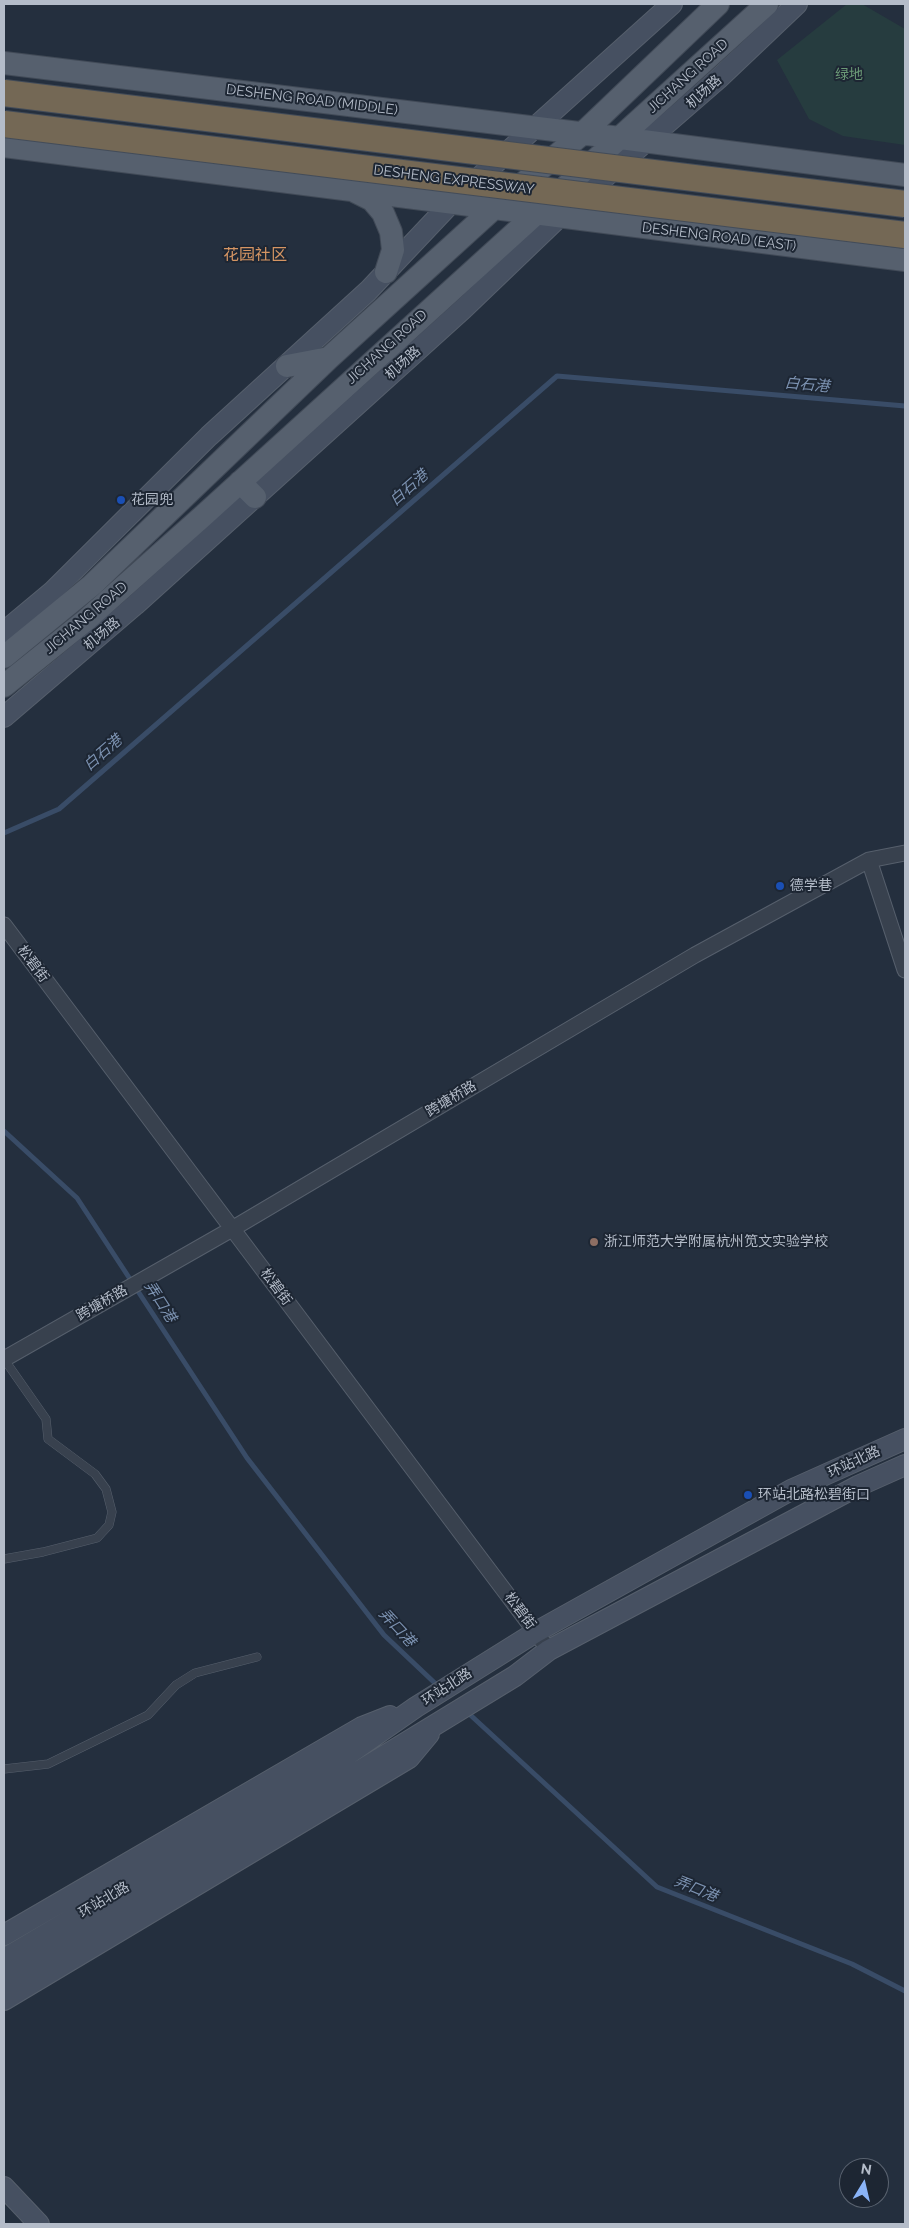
<!DOCTYPE html>
<meta charset="utf-8">
<style>
body{margin:0}
#map{position:relative;width:909px;height:2228px;overflow:hidden;background:#242f3e;font-family:Raleway,sans-serif}
canvas{display:block}
.frame{position:absolute;inset:0;border:5px solid #b4bcc9;pointer-events:none}
.north{position:absolute;left:839px;top:2158px;width:50px;height:50px;box-sizing:border-box;background:#1d2633;border:1px solid #59626f;border-radius:50%;rotate:9deg;font-size:14px;font-weight:700;line-height:20px;text-align:center;color:#b4bcc9}
.north::after{content:'';display:block;margin:auto;width:18px;height:22px;background:#8ab4f8;clip-path:polygon(50% 0,100% 100%,50% 72%,0 100%)}
</style>
<div id="map">
<canvas width="909" height="2228"></canvas>
<div class="frame"></div>
<div class="north">N</div>
</div>
<script>
const ctx = document.querySelector('canvas').getContext('2d');
ctx.lineJoin = 'round';
function paint(path, color) {
  ctx.fillStyle = color;
  ctx.fill(path, 'evenodd');
}
function toPath(rows) {
  const path = new Path2D();
  for (const r of rows) {
    path.moveTo(r[0], r[1]);
    for (let i = 2; i < r.length; i += 2) path.lineTo(r[i], r[i + 1]);
  }
  return path;
}
function stroke(path, color, width, dash) {
  ctx.strokeStyle = color;
  ctx.lineWidth = width;
  ctx.lineCap = dash ? 'butt' : 'round';
  ctx.setLineDash(dash || []);
  ctx.stroke(path);
}
function write(font, color, halo, rows, align = 'center') {
  ctx.font = font + ' Raleway,"Noto Sans SC",sans-serif';
  ctx.lineWidth = 4;
  ctx.setLineDash([]);
  ctx.textBaseline = 'middle';
  ctx.strokeStyle = halo;
  ctx.fillStyle = color;
  for (const [text, x, y, turn = 0] of rows) {
    ctx.save();
    ctx.translate(x, y);
    ctx.rotate((+turn || 0) * Math.PI / 180);
    ctx.textAlign = isNaN(turn) ? turn : align;
    if (halo) ctx.strokeText(text, 0, 0);
    ctx.fillText(text, 0, 0);
    ctx.restore();
  }
}
paint(toPath([
 [847,4,862,4,905,29,905,145,843,136,809,119,777,60]
]), '#263c3f');
stroke(toPath([
 [4,833,59,809,557,376,905,406],
 [4,1131,77,1198,247,1458,384,1635,439,1687],
 [466,1711,657,1887,852,1964,905,1991]
]), '#394c67', 5);
const lane = toPath([
 [4,1559,43,1552,97,1538,109,1525,112,1512,106,1489,95,1474,48,1439,46,1419,4,1359],
 [4,1769,48,1764,148,1715,176,1685,195,1673,257,1657]
]);
const street = toPath([
 [869,860,905,970],
 [4,925,549,1650],
 [4,1359,232,1229,695,955,869,860,905,853]
]);
const secondary = toPath([
 [4,632,52,592,209,436,368,291,452,202,672,4],
 [4,717,135,605,463,309,559,217,718,79,797,4],
 [4,1935,362,1727,390,1716],
 [4,1959,340,1760,416,1707,536,1632,791,1490,905,1439],
 [4,1979,348,1778,515,1676,549,1650,858,1486,905,1465],
 [4,2000,409,1758,429,1734],
 [4,2187,39,2224]
]);
const primary = toPath([
 [4,63,620,138,905,175],
 [4,146,905,260],
 [356,192,372,200,383,213,391,232,393,250,386,272],
 [287,366,329,358],
 [240,482,255,497],
 [4,657,92,585,330,357,494,208,583,133,718,4],
 [4,686,86,620,203,516,767,4]
]);
stroke(lane, '#565f6c', 9);
stroke(street, '#565f6c', 17);
stroke(secondary, '#565f6c', 22);
stroke(primary, '#414a57', 24);
stroke(lane, '#38414e', 8);
stroke(street, '#38414e', 15);
stroke(secondary, '#465061', 20);
stroke(primary, '#56606e', 22);
const highwayBridge = toPath([
 [4,93,905,204],
 [4,124,905,235]
]);
stroke(highwayBridge, '#434c59', 28, []);
stroke(highwayBridge, '#746855', 26);
for (const [x, y, r, color] of [
 [121,500,5,"#1a4fb4"],
 [780,886,5,"#1a4fb4"],
 [594,1242,5,"#8d6e63"],
 [748,1495,5,"#1a4fb4"]
]) {
  const dot = new Path2D();
  dot.arc(x, y, r, 0, 2 * Math.PI);
  ctx.fillStyle = color;
  ctx.fill(dot);
  stroke(dot, '#1d2633', 2);
}
write('14px', '#6b9a76', '#1d2633', [
 ["绿地",849,75]
]);
write('14px', '#b4bcc9', '#1d2633', [
 ["JICHANG ROAD",688,76,-42],
 ["机场路",704,92,-42],
 ["DESHENG ROAD (MIDDLE)",312,100,7],
 ["DESHENG EXPRESSWAY",454,180,7],
 ["DESHENG ROAD (EAST)",719,237,7],
 ["JICHANG ROAD",387,347,-42],
 ["机场路",403,363,-42],
 ["JICHANG ROAD",86,618,-40],
 ["机场路",102,634,-40],
 ["松碧街",33,964,53],
 ["跨塘桥路",451,1099,-31],
 ["松碧街",276,1287,53],
 ["跨塘桥路",102,1303,-30],
 ["环站北路",854,1462,-25],
 ["松碧街",520,1611,53],
 ["环站北路",447,1687,-33],
 ["环站北路",104,1900,-31]
]);
write('14px', '#b4bcc9', '#1d2633', [
 ["花园兜",131,500],
 ["德学巷",790,886],
 ["浙江师范大学附属杭州笕文实验学校",604,1242],
 ["环站北路松碧街口",758,1495]
], 'left');
write('italic 15px', '#7c92b1', '#1d2633', [
 ["白石港",807,385,5],
 ["白石港",409,488,-41],
 ["白石港",103,753,-41],
 ["弄口港",160,1302,57],
 ["弄口港",397,1628,47],
 ["弄口港",696,1889,22]
]);
write('16px', '#d59563', '#1d2633', [
 ["花园社区",255,255]
]);
</script>
